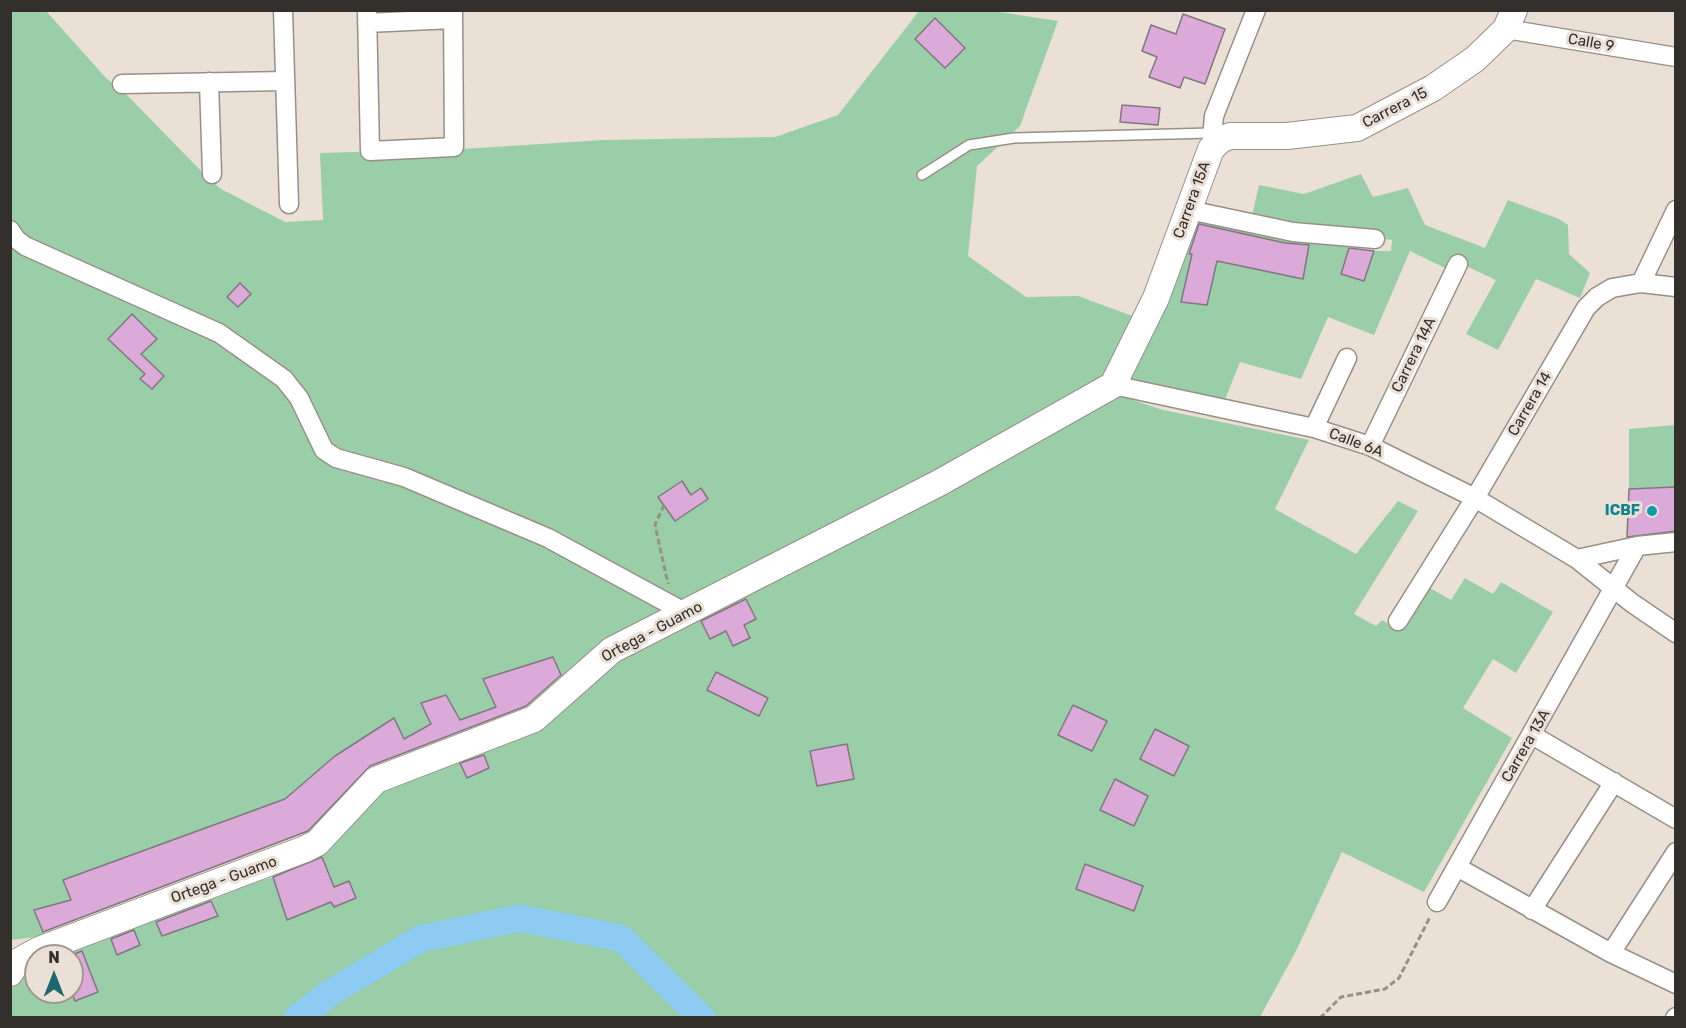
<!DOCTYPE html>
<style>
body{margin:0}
#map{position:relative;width:1686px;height:1028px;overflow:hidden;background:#eae0d5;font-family:Rubik,sans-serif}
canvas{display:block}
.frame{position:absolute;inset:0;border:12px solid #332f2b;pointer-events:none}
.north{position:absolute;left:24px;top:944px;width:60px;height:60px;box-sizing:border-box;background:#eae0d5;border:2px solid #a19991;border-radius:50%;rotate:0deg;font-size:16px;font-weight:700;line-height:24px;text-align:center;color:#332f2b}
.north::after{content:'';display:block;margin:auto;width:21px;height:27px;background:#1c696d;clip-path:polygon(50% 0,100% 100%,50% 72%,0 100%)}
</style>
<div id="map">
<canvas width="1686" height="1028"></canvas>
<div class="frame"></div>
<div class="north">N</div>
</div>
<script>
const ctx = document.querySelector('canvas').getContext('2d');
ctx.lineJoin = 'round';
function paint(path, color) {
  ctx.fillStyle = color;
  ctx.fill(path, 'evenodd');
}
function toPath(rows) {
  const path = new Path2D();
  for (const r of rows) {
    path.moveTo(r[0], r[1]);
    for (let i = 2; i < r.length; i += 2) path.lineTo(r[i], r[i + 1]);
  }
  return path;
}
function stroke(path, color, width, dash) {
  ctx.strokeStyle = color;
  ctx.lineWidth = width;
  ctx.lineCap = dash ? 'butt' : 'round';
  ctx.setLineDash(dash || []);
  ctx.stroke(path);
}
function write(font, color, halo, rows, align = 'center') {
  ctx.font = font + ' Rubik,sans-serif';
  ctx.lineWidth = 6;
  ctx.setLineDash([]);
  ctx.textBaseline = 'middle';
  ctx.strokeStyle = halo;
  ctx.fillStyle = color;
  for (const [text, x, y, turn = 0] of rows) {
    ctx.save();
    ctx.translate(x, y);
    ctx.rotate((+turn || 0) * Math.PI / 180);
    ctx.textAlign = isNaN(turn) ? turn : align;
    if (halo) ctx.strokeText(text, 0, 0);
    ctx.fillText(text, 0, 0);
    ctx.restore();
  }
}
paint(toPath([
 [11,11,46,11,106,78,124,92,206,176,221,189,285,222,323,220,320,153,462,149,604,140,775,137,838,115,919,11,993,11,1058,21,1020,126,977,166,968,256,1026,297,1078,296,1138,318,1102,386,788,546,728,585,563,680,553,657,483,679,496,707,460,720,446,695,422,703,431,724,404,739,394,718,335,756,285,799,63,880,71,900,34,910,45,936,11,940],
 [1361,174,1373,197,1408,188,1425,225,1485,248,1508,200,1559,219,1568,225,1569,254,1590,273,1580,298,1536,279,1498,350,1466,334,1496,280,1449,258,1445,268,1410,251,1374,335,1328,317,1301,379,1240,362,1224,402,1121,380,1196,222,1309,244,1350,243,1341,273,1365,280,1374,251,1391,251,1392,240,1251,220,1259,185,1304,194],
 [1112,393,1163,410,1309,440,1275,509,1356,554,1398,501,1418,511,1354,614,1376,626,1382,620,1399,631,1430,588,1451,600,1465,578,1493,594,1501,582,1553,612,1516,673,1493,659,1463,708,1512,738,1424,892,1342,852,1297,949,1260,1017,11,1018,11,988,22,968,36,963,36,992,72,992,72,956,53,956,197,899,273,877,319,850,370,794,493,743,614,655],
 [1675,425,1675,487,1629,489,1629,429]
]), '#9acea8');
stroke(toPath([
 [297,1018,330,993,420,939,519,918,621,938,702,1018]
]), '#8ecbf2', 27);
const building = toPath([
 [1183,14,1225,29,1205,84,1184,77,1180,88,1149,77,1157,57,1142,51,1151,25,1176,34,1183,14],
 [935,18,965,48,945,68,915,39,935,18],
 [1122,105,1160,108,1158,125,1120,122,1122,105],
 [1199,224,1285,243,1309,245,1303,279,1217,261,1207,305,1181,302,1192,254,1189,254,1199,224],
 [1349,248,1374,251,1364,281,1341,274,1349,248],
 [240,283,251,294,238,307,227,297,240,283],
 [132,314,157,339,141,354,164,376,152,389,140,379,145,374,108,339,132,314],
 [682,481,691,495,701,488,708,499,675,521,658,497,682,481],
 [1676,487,1676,531,1627,537,1629,489,1676,487],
 [746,599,756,619,744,625,750,638,733,646,726,631,710,639,701,621,746,599],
 [553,657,561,675,526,706,370,766,308,831,43,932,34,910,71,900,63,880,285,799,335,756,394,718,404,739,431,724,421,703,446,695,460,720,496,707,483,679,553,657],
 [716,672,768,698,759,716,707,690,716,672],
 [1073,705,1107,721,1092,751,1058,735,1073,705],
 [1155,729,1189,746,1174,776,1140,759,1155,729],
 [847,744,854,779,817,786,810,751,847,744],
 [484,755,489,768,467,778,460,763,484,755],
 [1115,779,1148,796,1134,826,1100,810,1115,779],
 [322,857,334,887,349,881,356,898,334,907,331,902,287,920,273,877,322,857],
 [1085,864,1143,886,1134,911,1076,889,1085,864],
 [211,901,218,916,162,936,156,922,211,901],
 [134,930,140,945,117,955,111,939,134,930],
 [82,951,98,992,75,1001,72,993,72,955,82,951]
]);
paint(building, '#dbaad9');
stroke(building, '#817780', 1.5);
const lane = toPath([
 [922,175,969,145,1014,138,1211,133]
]);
const street = toPath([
 [283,10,289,204],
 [367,10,370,151,454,147,453,10],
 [367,23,453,19],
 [1506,29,1676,57],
 [209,82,212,174],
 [122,84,285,81],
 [1211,149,1214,116,1256,10],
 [1189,210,1293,232,1375,239],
 [10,230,16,239,25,246,219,333,284,379,299,398,324,450,336,458,404,477,548,538,686,613],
 [1641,283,1676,287],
 [1113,385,1314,428,1370,446,1475,498,1577,559,1632,603,1676,633],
 [1314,428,1347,358],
 [1370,446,1458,264],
 [1577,559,1637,546,1676,542],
 [1398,621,1475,498,1586,308,1597,297,1612,288,1641,283,1676,210],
 [1532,735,1676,819],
 [1457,867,1611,953,1676,984],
 [1437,902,1637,546],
 [1532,910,1614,782],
 [1611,953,1676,852],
 [1675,1018,1676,1017]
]);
const secondary = toPath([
 [10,973,17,962,39,950,305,849,317,843,376,780,534,719,612,650,939,483,1113,385,1156,298,1211,149,1220,140,1230,136,1287,136,1357,128,1433,88,1475,59,1506,29,1514,10]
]);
stroke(lane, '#999085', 12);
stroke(street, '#999085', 21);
stroke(secondary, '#999085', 28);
stroke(toPath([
 [664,505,655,525,668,584],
 [1320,1018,1341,997,1385,989,1399,978,1430,917]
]), '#989088', 3, [6, 3]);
stroke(lane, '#fff', 9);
stroke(street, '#fff', 18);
stroke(secondary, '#fff', 26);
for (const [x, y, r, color] of [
 [1652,511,6,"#0f9aa8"]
]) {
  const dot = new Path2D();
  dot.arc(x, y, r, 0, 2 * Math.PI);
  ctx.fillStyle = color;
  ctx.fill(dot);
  stroke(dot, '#eae0d5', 2);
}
write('15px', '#332f2b', '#eae0d5', [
 ["Calle 9",1591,43,10],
 ["Carrera 15",1395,108,-27],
 ["Carrera 15A",1192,200,-70],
 ["Carrera 14A",1414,355,-64],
 ["Carrera 14",1530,404,-60],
 ["Calle 6A",1356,443,21],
 ["Ortega - Guamo",652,632,-28],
 ["Carrera 13A",1526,746,-60],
 ["Ortega - Guamo",224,880,-20]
]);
write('bold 15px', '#0d838f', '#eae0d5', [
 ["ICBF",1640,511]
], 'right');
</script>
